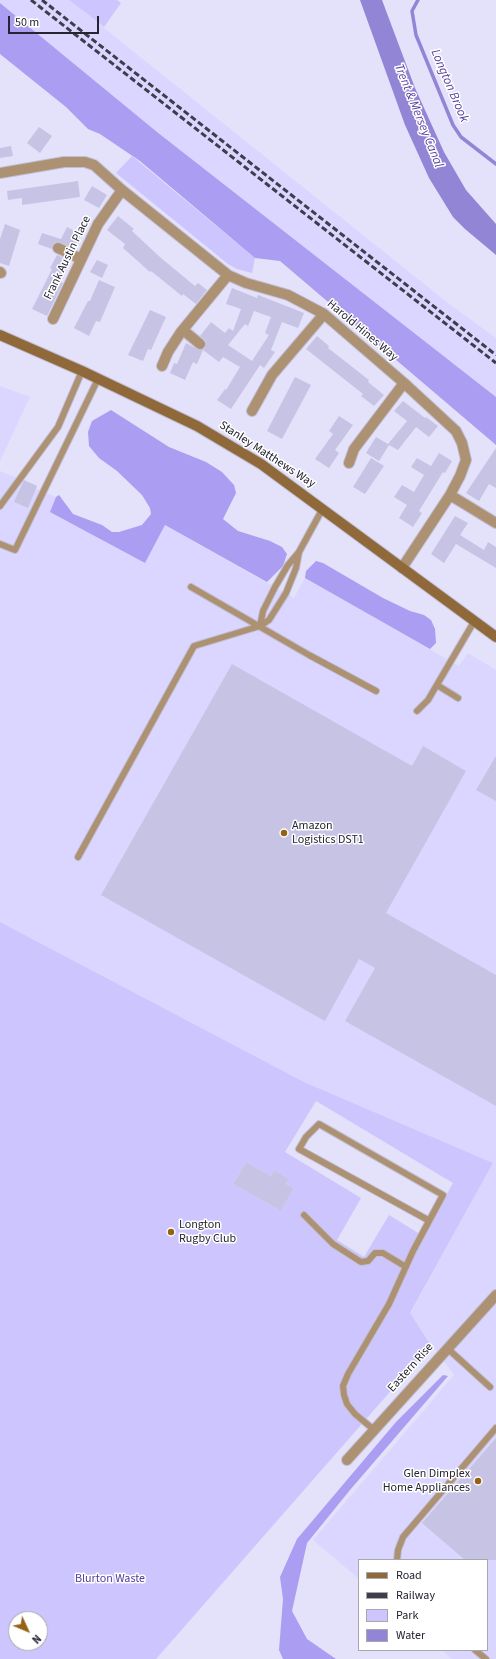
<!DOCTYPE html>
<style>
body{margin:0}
#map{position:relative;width:496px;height:1659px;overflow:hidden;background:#e4e1fb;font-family:"Source Sans 3",sans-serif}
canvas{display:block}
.legend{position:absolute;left:358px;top:1559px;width:130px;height:92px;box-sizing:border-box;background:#fff;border:1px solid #a8a7ac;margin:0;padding:5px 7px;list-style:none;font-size:12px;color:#252430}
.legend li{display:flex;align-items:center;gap:8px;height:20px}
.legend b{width:20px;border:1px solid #a8a7ac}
.north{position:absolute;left:8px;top:1611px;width:40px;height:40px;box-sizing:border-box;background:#fff;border:1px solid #a8a7ac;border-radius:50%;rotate:134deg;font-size:11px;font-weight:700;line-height:16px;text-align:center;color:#252430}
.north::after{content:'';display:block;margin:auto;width:14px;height:18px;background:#956215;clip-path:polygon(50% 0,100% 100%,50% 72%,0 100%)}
.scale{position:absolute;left:8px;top:16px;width:91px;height:18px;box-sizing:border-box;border:2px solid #252430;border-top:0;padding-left:5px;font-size:12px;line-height:14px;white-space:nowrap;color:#252430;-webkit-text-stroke:3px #fff;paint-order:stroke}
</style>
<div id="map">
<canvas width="496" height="1659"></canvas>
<ul class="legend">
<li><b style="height:5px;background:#8f6939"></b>Road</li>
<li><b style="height:5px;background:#3e3d4b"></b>Railway</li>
<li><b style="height:11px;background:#cdc5fd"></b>Park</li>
<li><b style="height:11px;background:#9385d6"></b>Water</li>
</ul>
<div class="north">N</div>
<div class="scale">50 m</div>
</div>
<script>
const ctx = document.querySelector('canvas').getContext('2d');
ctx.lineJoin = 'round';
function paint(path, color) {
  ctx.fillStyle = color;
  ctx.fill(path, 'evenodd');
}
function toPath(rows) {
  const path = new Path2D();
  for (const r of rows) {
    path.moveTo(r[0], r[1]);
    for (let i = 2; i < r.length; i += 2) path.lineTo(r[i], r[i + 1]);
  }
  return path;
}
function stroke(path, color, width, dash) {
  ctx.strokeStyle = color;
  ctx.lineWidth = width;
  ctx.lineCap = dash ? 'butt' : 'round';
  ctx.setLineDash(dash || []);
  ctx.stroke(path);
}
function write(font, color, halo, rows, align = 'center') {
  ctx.font = font + ' "Source Sans 3",sans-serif';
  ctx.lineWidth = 3;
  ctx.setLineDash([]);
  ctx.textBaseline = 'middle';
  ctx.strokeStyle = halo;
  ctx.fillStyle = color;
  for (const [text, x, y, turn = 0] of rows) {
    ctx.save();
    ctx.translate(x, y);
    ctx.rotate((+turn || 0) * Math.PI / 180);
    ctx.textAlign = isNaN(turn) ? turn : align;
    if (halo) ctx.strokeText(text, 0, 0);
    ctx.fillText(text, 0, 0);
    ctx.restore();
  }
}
paint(toPath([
 [0,0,69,0,448,303,496,338,496,397,157,132,0,3],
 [0,386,30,397,0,461],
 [0,471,37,486,36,489,56,497,51,511,145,563,165,525,294,598,305,578,459,666,468,653,496,670,496,1659,452,1659,442,1650,487,1650,487,1560,359,1560,359,1579,313,1540,454,1375,410,1314,493,1163,304,1082,0,922]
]), '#dbd6ff');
paint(toPath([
 [69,0,117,0,121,3,104,27],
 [132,156,255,258,252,273,237,269,228,264,116,173],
 [0,922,304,1082,493,1163,410,1313,431,1345,156,1659,0,1659],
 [316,1101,453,1183,423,1236,389,1215,364,1257,337,1240,361,1198,285,1152],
 [246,1162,271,1176,274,1170,289,1179,286,1184,294,1188,281,1211,233,1184],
 [16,1619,40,1619,40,1643,16,1643]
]), '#cdc5fd');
paint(toPath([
 [0,3,157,132,496,397,496,445,280,261,255,258,140,161,100,134,88,129,66,107,0,54],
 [111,410,169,447,206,462,222,472,234,485,236,493,223,519,238,531,270,541,282,547,287,554,283,566,267,582,165,525,145,563,50,512,56,497,59,495,73,514,102,525,112,532,119,532,142,525,151,514,150,508,142,495,117,471,99,458,89,446,88,432,92,421],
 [316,561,323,563,383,598,410,611,424,615,431,620,435,629,436,643,430,649,305,578,306,571],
 [443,1375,448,1376,350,1490,307,1543,292,1611,307,1639,336,1659,283,1659,279,1650,283,1599,280,1577,297,1539,396,1422]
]), '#ab9df1');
paint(toPath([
 [360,0,382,0,415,88,444,152,466,190,496,224,496,255,465,229,453,217,429,178,405,125]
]), '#9385d6');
stroke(toPath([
 [418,0,412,11,416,35,453,125,461,137,496,164]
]), '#9385d6', 3.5);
paint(toPath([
 [39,127,52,136,40,153,27,143],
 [11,146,13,156,0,158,0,148],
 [78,181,80,197,22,205,22,198,8,200,7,191],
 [92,186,107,195,99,208,84,200],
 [118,216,134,229,132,231,161,258,195,286,198,283,207,290,196,304,183,294,182,296,151,271,150,272,123,248,125,244,107,230],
 [5,224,20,230,9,266,0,263,0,239],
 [67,227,81,234,74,248,58,242,54,243,52,249,38,244,42,233,61,239],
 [57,255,68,260,68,262,59,281,63,283,47,316,32,309,52,269,50,268],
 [97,260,108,265,102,278,90,272],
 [99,280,115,287,100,322,96,321,89,336,74,328,88,301,90,301],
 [232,288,257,298,258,295,304,313,298,328,282,322,271,350,275,352,264,368,260,365,231,409,217,400,225,389,226,390,240,367,223,357,219,362,203,350,197,364,193,362,185,380,170,373,174,363,177,364,186,343,199,350,205,348,206,341,200,336,211,322,225,333,229,328,233,331,241,309,226,304],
 [254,311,271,317,265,333,269,335,252,361,228,345,245,324,248,326],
 [150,310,166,317,151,350,148,349,143,361,128,355],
 [317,336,329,346,328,348,369,380,368,382,384,395,374,406,361,396,363,394,306,349],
 [295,377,311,385,282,439,267,431],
 [403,401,425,418,426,417,438,426,429,437,416,427,398,450,389,445,379,461,366,453,376,437,388,444,407,421,394,411],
 [339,416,353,425,335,450,339,453,329,468,315,459,333,434,329,431],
 [496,448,496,488,489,484,479,501,466,493],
 [439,453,452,461,445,473,443,472,419,511,422,513,413,527,399,518,407,505,394,497,402,485,414,492,424,475,411,467,417,458,431,466],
 [371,458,384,466,365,494,353,487],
 [24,480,37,486,28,508,14,502],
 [455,516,468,523,460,535,484,550,488,542,496,547,496,568,456,544,444,563,431,554],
 [232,664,412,766,423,746,466,771,386,913,496,975,496,1106,345,1021,375,968,359,959,325,1021,101,895],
 [496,756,496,801,476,790],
 [246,1162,271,1176,274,1170,289,1179,286,1184,294,1188,281,1211,233,1184],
 [496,1438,496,1560,465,1560,422,1523]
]), '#c7c3e4');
const lane = toPath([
 [0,506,58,427,82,371],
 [0,544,15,550,98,379],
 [191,587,309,655,376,691],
 [260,626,263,611,275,587,288,565,299,552,323,508],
 [437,685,458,698],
 [417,711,428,700,475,620],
 [78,857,194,646,260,626,269,620,286,593,296,568,299,552],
 [304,1215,333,1244,361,1262,368,1261,375,1253,383,1253,406,1267],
 [447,1348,490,1387],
 [373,1429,355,1414,347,1404,344,1395,343,1386,348,1374,389,1304,413,1251,443,1195,319,1124,306,1137,299,1149,428,1220],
 [397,1560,398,1550,403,1537,496,1428],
 [475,1650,486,1659]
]);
const street = toPath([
 [0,173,64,162,85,162,94,165,122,190,228,275,246,283,288,295,324,314,404,383,456,431,462,443,466,460,460,476,450,495,402,568],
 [58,248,81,259],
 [0,272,1,273],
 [53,319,98,224,122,190],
 [183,330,200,344],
 [162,366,168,352,181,332,228,275],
 [252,411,272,375,324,314],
 [349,463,354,449,404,383],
 [450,495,496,523],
 [347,1460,496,1295]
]);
const secondary = toPath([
 [0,335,82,371,197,426,261,464,496,637]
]);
stroke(lane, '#c2bfd6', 8);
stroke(street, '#c2bfd6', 12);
stroke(secondary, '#c2bfd6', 12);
stroke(lane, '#ac9172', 6);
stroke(street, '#ac9172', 10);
stroke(secondary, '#8f6939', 10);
stroke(toPath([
 [31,0,496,363],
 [42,0,496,355]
]), '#3e3d4b', 3, [6, 3]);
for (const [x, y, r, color] of [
 [284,833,4,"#956215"],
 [171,1232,4,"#956215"],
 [478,1481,4,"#956215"]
]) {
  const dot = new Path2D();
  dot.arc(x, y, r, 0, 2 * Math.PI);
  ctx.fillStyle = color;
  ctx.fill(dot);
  stroke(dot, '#fff', 1.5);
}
write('12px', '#252430', '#fff', [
 ["Frank Austin Place",68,258,-64],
 ["Harold Hines Way",362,331,40],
 ["Stanley Matthews Way",267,455,33],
 ["Eastern Rise",411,1368,-48]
]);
write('12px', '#252430', '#fff', [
 ["Amazon",292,826],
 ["Logistics DST1",292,840],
 ["Longton",179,1225],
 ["Rugby Club",179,1239],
 ["Glen Dimplex",470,1474,"right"],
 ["Home Appliances",470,1488,"right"]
], 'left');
write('12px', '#553d9d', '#fff', [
 ["Blurton Waste",110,1579]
]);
write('italic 13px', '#5940a1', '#fff', [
 ["Longton Brook",449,86,67],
 ["Trent & Mersey Canal",418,116,68]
]);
</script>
